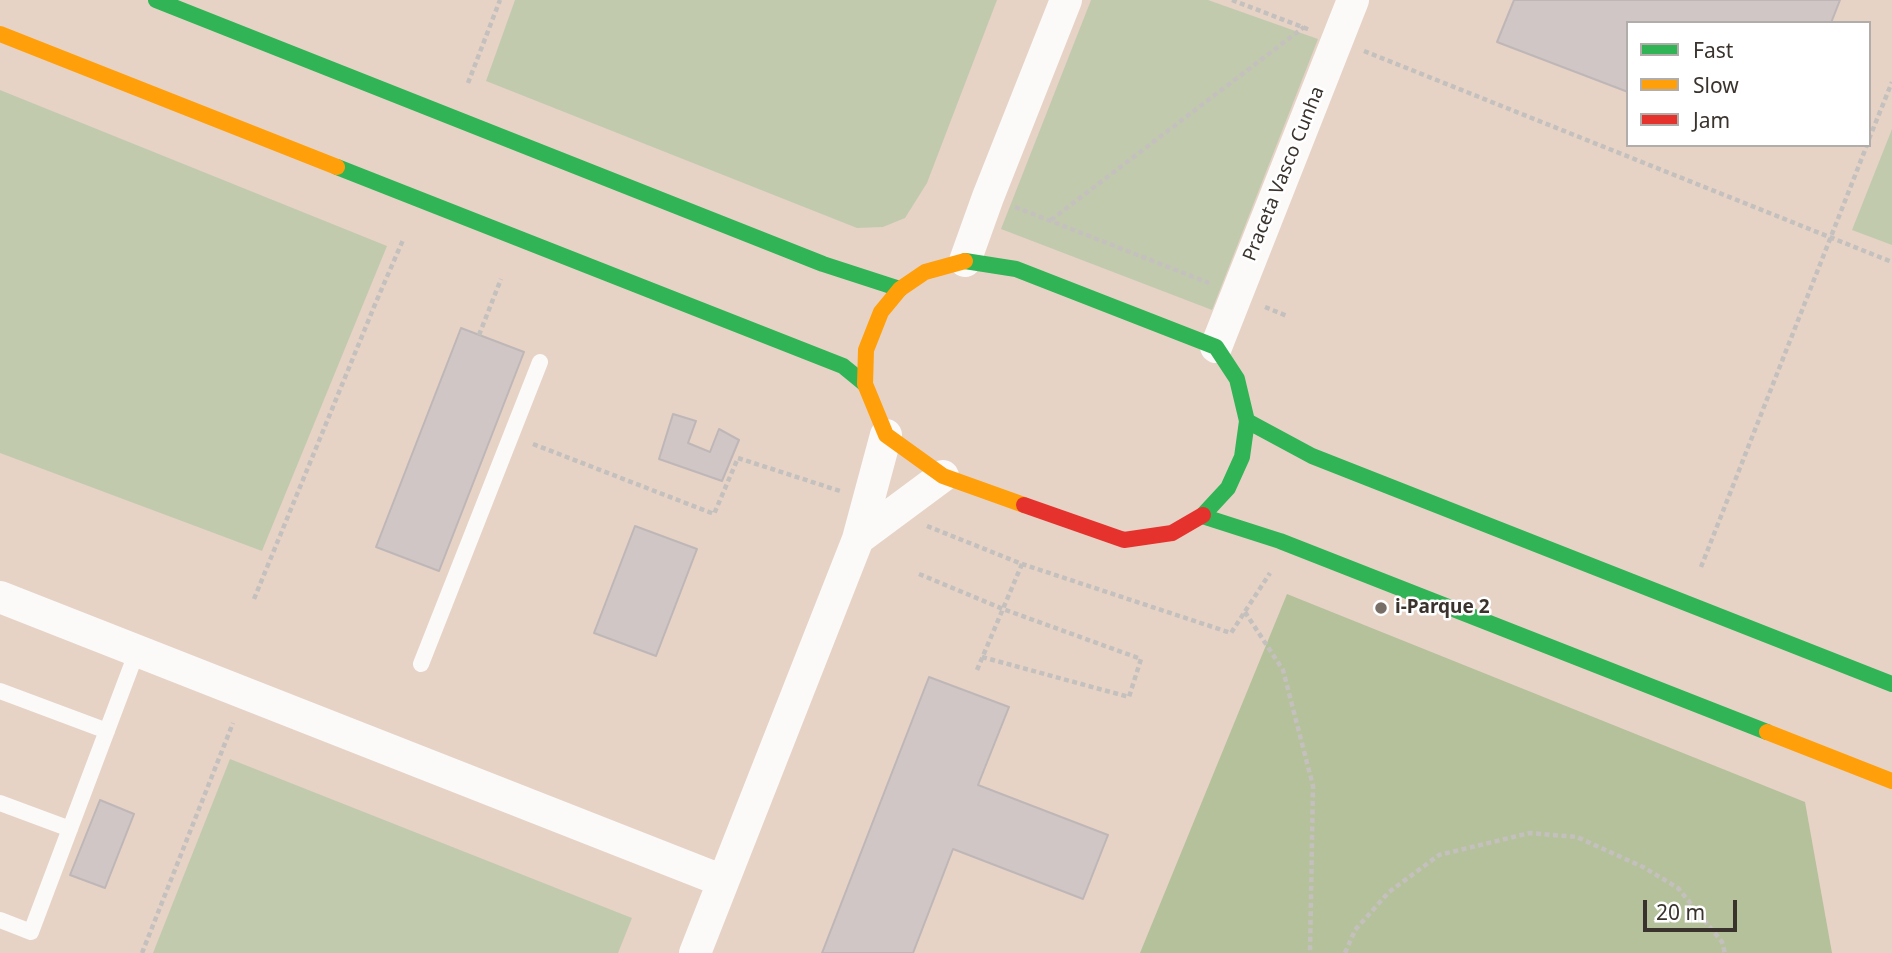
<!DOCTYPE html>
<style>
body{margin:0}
#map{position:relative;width:1892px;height:953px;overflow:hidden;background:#e7dcd5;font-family:"Noto Sans",sans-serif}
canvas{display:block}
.legend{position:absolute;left:1626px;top:21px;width:245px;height:126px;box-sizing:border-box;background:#fff;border:2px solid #b0adab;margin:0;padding:9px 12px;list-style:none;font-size:21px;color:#3a332d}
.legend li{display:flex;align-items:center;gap:14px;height:35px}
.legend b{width:35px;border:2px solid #b0adab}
.scale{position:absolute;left:1643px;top:900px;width:94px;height:32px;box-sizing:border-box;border:4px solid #3a332d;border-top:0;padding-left:9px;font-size:21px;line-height:24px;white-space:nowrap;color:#3a332d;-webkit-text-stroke:5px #fff;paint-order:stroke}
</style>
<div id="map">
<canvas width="1892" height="953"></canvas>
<ul class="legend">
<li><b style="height:9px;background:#30b455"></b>Fast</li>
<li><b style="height:9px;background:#ff9f0a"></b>Slow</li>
<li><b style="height:9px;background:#e5322d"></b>Jam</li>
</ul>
<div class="scale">20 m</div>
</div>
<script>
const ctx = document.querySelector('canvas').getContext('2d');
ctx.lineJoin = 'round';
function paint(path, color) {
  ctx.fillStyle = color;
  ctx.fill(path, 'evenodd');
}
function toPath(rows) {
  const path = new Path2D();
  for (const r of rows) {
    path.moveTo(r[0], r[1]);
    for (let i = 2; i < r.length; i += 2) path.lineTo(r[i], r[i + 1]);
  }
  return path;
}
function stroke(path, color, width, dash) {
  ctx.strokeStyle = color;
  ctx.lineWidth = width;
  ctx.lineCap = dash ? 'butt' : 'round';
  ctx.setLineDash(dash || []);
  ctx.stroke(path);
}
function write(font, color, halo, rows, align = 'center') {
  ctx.font = font + ' "Noto Sans",sans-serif';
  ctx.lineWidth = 5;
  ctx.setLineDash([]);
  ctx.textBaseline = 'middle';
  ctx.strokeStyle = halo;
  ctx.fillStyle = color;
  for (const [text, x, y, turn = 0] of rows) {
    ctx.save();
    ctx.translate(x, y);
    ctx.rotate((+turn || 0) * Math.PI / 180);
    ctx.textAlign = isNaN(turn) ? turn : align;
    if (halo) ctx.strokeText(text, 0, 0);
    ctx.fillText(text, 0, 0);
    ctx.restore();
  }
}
paint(toPath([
 [0,0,1892,0,1892,953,0,953],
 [1628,23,1869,23,1869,145,1628,145]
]), '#e6d3c6');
paint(toPath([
 [515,0,997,0,927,183,905,218,883,227,857,228,486,81],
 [1091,0,1208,0,1318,39,1212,310,1001,229],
 [0,90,387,246,262,551,0,453],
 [1892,129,1892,245,1852,230],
 [230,759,632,918,618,953,153,953]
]), '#c2caae');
paint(toPath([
 [1287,594,1805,802,1832,953,1140,953]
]), '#b5c19b');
const building = toPath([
 [1514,0,1840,0,1831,23,1628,23,1628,92,1497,42,1514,0],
 [461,328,524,352,439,571,376,547,461,328],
 [673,414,696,421,688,443,710,452,719,429,739,440,722,481,659,459,673,414],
 [635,526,697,549,656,656,594,633,635,526],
 [929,677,1009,707,978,785,1108,835,1083,899,953,849,913,953,822,953,929,677],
 [100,800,134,814,105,888,70,875,100,800]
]);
paint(building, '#cfc6c5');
stroke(building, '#bfb7b7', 2);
stroke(toPath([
 [1232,0,1310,30],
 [1364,51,1892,262],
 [468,83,500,0],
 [1869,139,1892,82],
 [1015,207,1209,283],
 [1051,220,1304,27],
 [1265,307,1287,316],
 [479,335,501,279],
 [533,444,714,514,738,458,840,491],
 [927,526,1022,564,1231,633,1270,573],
 [1701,567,1867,145],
 [919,574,1003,609,1141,659,1129,697,982,657],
 [254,599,376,302,403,240],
 [1245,612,1283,670,1313,786,1310,953],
 [977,670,1022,564],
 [142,953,233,723],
 [1345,953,1355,930,1389,892,1439,855,1530,833,1577,837,1643,867,1678,888,1722,942,1725,953]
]), '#c4c0be', 4.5, [5, 3.5]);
stroke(toPath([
 [421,664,540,362],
 [0,691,107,731],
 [0,803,70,829],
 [0,920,31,932,137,651]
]), '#fbfaf9', 16);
stroke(toPath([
 [965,261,988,197,1066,0],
 [1216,347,1353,0],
 [858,539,943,476],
 [0,597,723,881],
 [695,953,858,539,886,435]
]), '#fbfaf9', 32);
stroke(toPath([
 [156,0,823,264,900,289],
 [337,167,843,366,865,384],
 [965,261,1016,269,1216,347,1237,379,1247,421,1242,457,1228,488,1203,515],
 [1247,421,1312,456,1892,684],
 [1202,516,1280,541,1767,732]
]), '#30b455', 16);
stroke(toPath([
 [0,34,337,167],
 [965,261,925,272,900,289,881,312,866,350,865,384,886,435,943,476,1024,505],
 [1767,732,1892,781]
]), '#ff9f0a', 16);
stroke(toPath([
 [1024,505,1124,540,1172,533,1203,515]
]), '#e5322d', 16);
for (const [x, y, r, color] of [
 [1381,608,7,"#776e68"]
]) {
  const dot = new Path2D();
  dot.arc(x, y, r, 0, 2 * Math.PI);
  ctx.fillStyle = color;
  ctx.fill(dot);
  stroke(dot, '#fff', 2.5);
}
write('19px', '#3a332d', '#fff', [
 ["Praceta Vasco Cunha",1284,174,-68]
]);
write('bold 19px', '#3a332d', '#fff', [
 ["i-Parque 2",1395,608]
], 'left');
</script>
